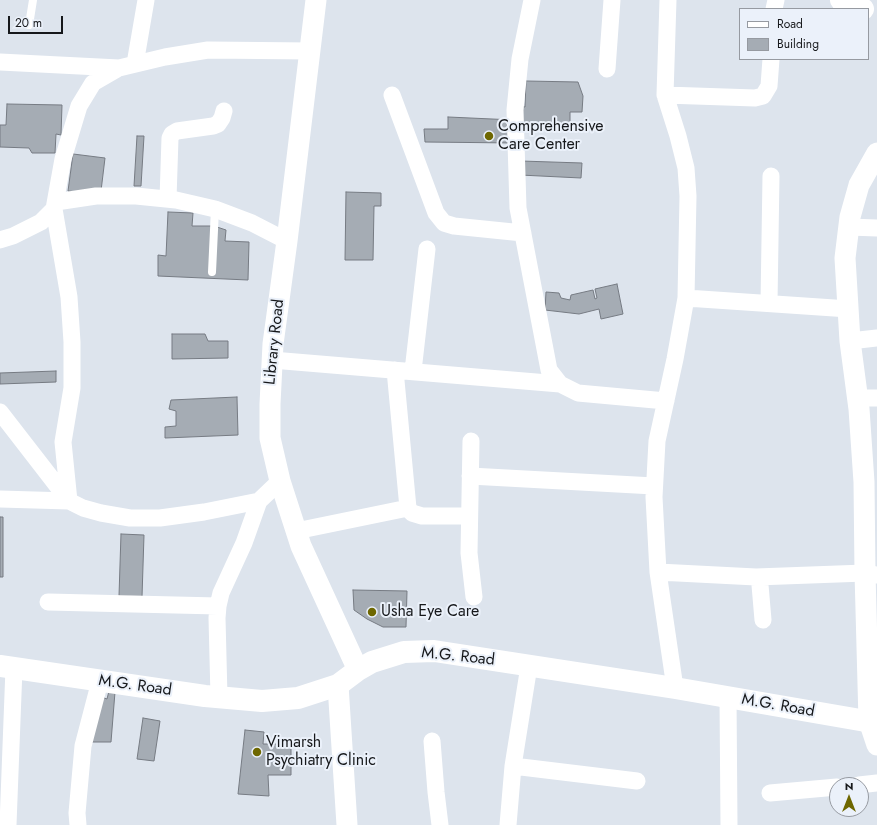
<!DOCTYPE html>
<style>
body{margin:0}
#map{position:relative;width:877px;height:825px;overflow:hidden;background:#dde4ed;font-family:Jost,sans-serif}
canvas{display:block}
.legend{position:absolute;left:739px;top:8px;width:130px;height:52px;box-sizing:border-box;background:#ebf1fa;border:1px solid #969aa1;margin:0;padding:5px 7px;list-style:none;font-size:12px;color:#16181b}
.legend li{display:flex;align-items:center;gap:8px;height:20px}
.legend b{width:20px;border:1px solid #969aa1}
.north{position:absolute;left:829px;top:777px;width:40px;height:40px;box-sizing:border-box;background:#ebf1fa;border:1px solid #969aa1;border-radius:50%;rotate:0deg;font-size:11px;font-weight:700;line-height:16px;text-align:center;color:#16181b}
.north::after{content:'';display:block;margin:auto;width:14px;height:18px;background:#6e6700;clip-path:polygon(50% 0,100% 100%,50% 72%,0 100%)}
.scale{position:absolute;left:8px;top:16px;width:55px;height:18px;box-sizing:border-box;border:2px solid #16181b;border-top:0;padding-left:5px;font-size:12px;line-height:14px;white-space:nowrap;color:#16181b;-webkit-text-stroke:3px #ebf1fa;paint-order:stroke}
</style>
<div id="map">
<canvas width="877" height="825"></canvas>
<ul class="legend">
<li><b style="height:5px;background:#fff"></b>Road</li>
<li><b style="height:11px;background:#a5acb4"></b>Building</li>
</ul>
<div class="north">N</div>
<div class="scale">20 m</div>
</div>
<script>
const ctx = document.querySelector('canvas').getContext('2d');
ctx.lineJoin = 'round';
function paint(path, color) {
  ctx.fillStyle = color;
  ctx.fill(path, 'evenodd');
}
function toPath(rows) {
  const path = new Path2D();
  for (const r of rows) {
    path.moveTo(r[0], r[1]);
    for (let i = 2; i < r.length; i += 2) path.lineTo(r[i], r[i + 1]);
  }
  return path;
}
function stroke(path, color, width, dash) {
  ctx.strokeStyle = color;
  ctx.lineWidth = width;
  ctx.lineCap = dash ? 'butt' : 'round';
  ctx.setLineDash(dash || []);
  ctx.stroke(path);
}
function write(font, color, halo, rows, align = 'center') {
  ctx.font = font + ' Jost,sans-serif';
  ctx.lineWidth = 4;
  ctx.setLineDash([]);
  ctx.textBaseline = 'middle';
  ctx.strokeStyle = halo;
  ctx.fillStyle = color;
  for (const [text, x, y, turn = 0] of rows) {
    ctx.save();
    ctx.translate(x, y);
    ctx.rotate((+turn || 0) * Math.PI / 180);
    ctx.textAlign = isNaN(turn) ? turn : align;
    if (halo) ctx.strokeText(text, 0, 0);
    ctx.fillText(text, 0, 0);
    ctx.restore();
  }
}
const building = toPath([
 [526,81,578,82,583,96,582,112,570,112,570,124,518,122,518,106,525,107,526,81],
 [7,104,62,105,61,135,56,134,55,153,32,153,29,148,0,147,0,125,6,125,7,104],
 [448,117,514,120,514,143,425,142,424,129,448,129,448,117],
 [137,136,144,136,141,186,134,186,137,136],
 [73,154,105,158,101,191,85,193,68,191,73,154],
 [521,161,582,163,581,178,520,175,521,161],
 [346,192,381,193,381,206,374,206,373,260,345,260,346,192],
 [168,212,193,213,192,226,214,226,226,230,225,241,249,242,248,280,158,276,158,255,166,256,168,212],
 [617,284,623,314,601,319,599,309,579,314,545,310,546,292,559,293,561,298,570,300,571,295,593,290,595,299,597,298,595,289,617,284],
 [172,334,205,334,208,341,228,341,228,358,172,359,172,334],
 [56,371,56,382,0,384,0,373,56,371],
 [237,397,238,435,165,438,165,427,176,426,176,411,169,409,171,400,237,397],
 [0,517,3,517,3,577,0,577,0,517],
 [121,534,144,535,142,597,119,596,121,534],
 [353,590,407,591,406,627,383,627,367,619,354,610,353,590],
 [109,691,115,692,111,742,91,742,96,695,107,699,109,691],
 [143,718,160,721,154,761,137,759,143,718],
 [245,730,264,732,263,744,291,744,291,775,268,775,269,796,238,794,245,730]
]);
paint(building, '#a5acb4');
stroke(building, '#767b83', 1);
stroke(toPath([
 [29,25,33,0],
 [212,272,215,209]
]), '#fff', 8);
stroke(toPath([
 [532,0,520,59,515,110,518,208,549,370,560,384,578,393,666,401],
 [668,0,665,95,678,136,686,168,688,196,686,298,675,359,657,441,654,497,658,572,675,688],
 [774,9,776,0],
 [0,62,119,68],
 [135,64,146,0],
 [607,69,612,0],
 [392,95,436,213,444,223,454,226,523,233],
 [665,95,755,98,763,96,769,86,771,59],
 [168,199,170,138,172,134,177,131,213,126,218,124,222,118,224,111],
 [56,202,96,196,136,196,176,200,215,209,252,223,287,241],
 [849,227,877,228],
 [0,240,13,236,41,222,54,209,63,159,79,106,93,83,119,68,165,57,208,50,311,51],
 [686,298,849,309],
 [769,303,771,176],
 [850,341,877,338],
 [272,360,560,384],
 [395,370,408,508,412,513,422,516,469,516],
 [413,371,427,249],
 [857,398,877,398],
 [0,412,69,501,83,508,101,513,130,518,160,518,204,512,259,501,280,481],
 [471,441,469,553,474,597],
 [470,476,654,486],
 [0,499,69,501,63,442,72,388,72,342,69,297,54,209],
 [296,531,408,508],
 [658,572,756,577,759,580,760,585,763,620],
 [756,577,865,573,877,575],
 [48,602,218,606],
 [219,697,217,618,218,606,221,593,244,543,259,501],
 [728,697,729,825],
 [432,741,436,792,440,825],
 [513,766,637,781],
 [859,785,877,783],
 [770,793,837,787],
 [8,825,14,668],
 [78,825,77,813,83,746,100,681],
 [508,825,513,766,529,666]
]), '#fff', 17);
stroke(toPath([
 [316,0,287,241,273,344,270,404,270,438,280,481,301,546,358,670],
 [877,153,859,185,850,217,845,258,850,341,859,409,864,482,865,573,869,721,877,745],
 [338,685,347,825]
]), '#fff', 21);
stroke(toPath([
 [841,0,863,9],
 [0,666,205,696,262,701,298,698,338,685,358,670,372,662,404,652,434,651,675,688,877,723]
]), '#fff', 22);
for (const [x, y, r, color] of [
 [489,136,5,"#6e6700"],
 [372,612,5,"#6e6700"],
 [257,752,5,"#6e6700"]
]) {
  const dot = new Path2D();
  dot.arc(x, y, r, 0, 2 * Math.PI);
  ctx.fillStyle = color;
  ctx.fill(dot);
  stroke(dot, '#ebf1fa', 1.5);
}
write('16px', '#16181b', '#ebf1fa', [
 ["Comprehensive",498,127],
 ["Care Center",498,145],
 ["Usha Eye Care",381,612],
 ["Vimarsh",266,743],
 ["Psychiatry Clinic",266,761]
], 'left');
write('16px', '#16181b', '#ebf1fa', [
 ["Library Road",275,342,-84],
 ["M.G. Road",458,657,6],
 ["M.G. Road",135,686,8],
 ["M.G. Road",778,706,10]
]);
</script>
